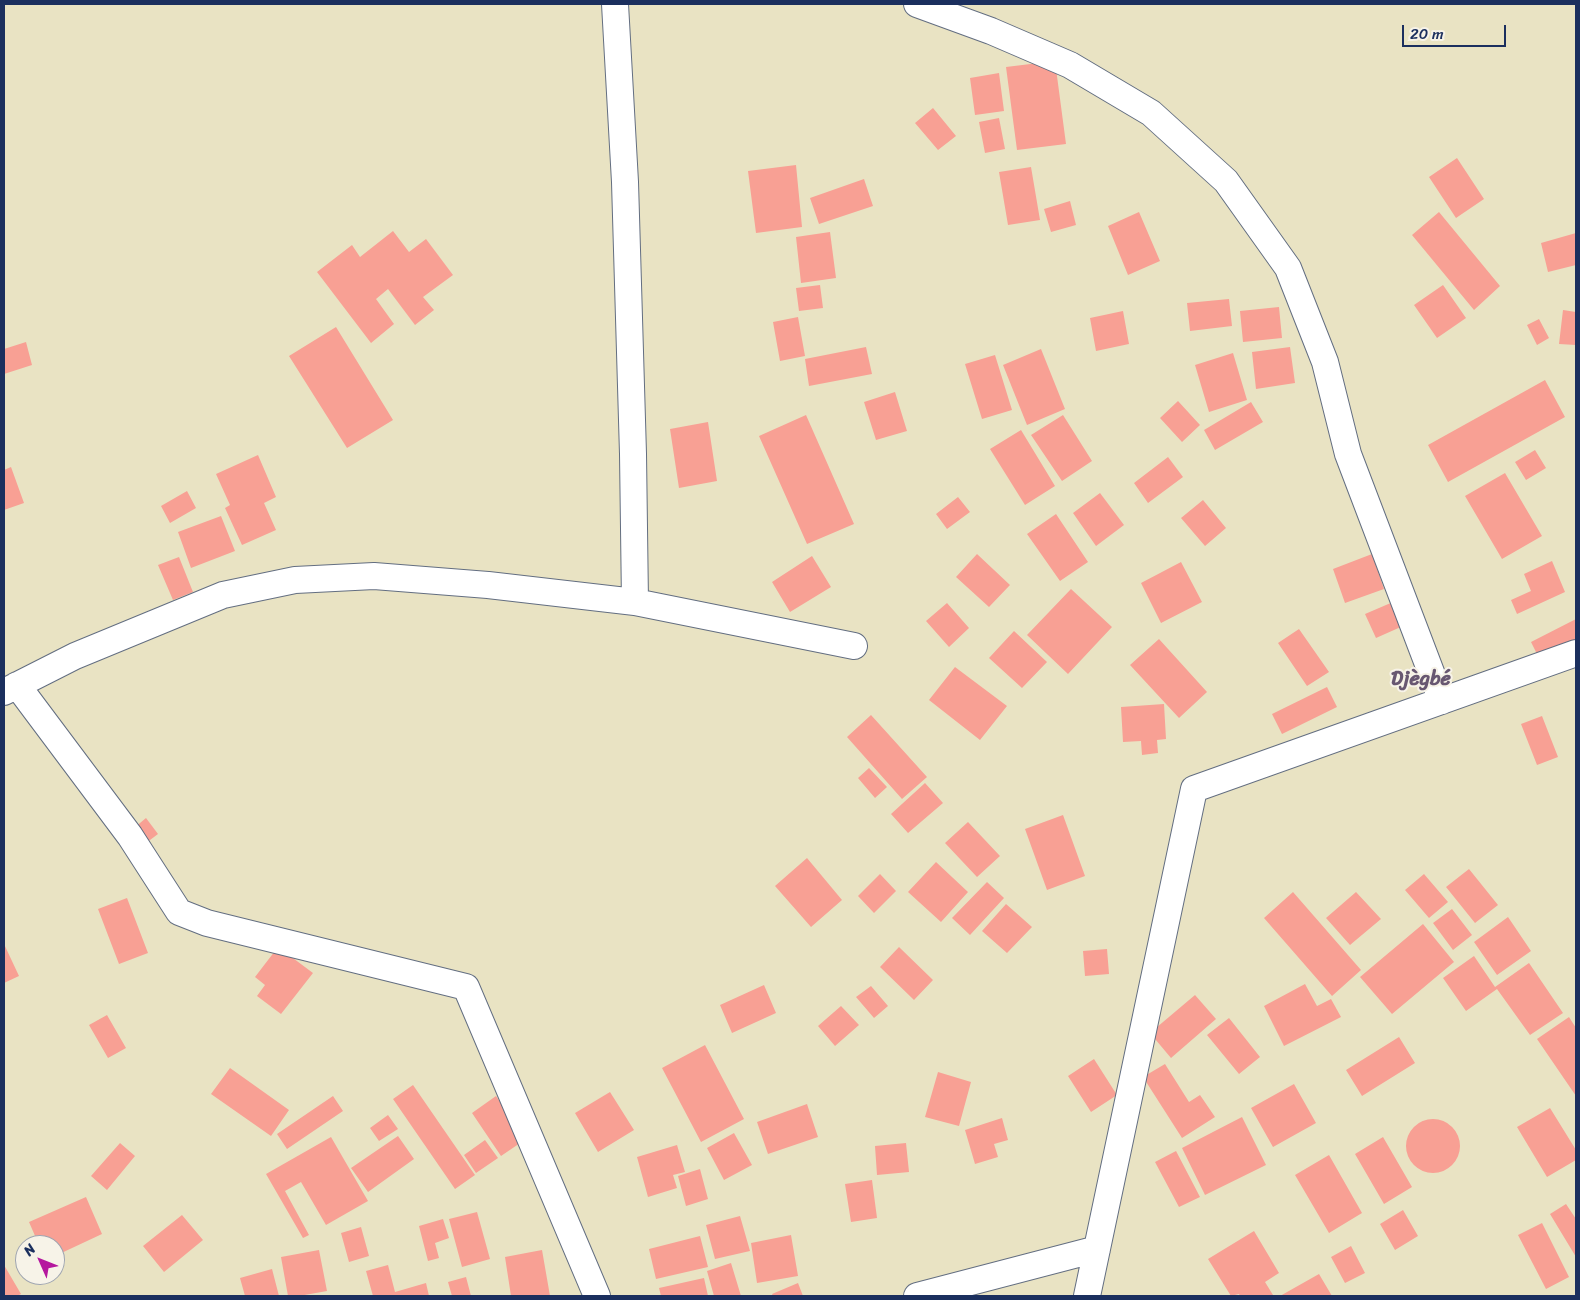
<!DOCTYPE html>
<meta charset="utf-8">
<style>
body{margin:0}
#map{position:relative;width:1580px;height:1300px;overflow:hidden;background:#e9e3c3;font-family:Sriracha,sans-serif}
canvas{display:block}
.frame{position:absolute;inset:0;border:5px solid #1b2f5e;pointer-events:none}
.north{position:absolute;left:15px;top:1235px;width:50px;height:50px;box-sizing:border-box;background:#f7f3e8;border:1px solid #9fa5b1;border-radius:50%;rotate:314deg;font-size:14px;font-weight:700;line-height:20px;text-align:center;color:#1b2f5e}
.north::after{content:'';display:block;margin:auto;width:18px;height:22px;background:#b5179e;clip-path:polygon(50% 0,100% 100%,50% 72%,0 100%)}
.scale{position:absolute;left:1402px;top:25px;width:104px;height:22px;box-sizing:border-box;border:2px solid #1b2f5e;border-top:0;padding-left:6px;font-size:15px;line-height:18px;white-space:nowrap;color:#1b2f5e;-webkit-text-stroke:4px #f7f3e8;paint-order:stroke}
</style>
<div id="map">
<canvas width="1580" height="1300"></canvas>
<div class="frame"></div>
<div class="north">N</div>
<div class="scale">20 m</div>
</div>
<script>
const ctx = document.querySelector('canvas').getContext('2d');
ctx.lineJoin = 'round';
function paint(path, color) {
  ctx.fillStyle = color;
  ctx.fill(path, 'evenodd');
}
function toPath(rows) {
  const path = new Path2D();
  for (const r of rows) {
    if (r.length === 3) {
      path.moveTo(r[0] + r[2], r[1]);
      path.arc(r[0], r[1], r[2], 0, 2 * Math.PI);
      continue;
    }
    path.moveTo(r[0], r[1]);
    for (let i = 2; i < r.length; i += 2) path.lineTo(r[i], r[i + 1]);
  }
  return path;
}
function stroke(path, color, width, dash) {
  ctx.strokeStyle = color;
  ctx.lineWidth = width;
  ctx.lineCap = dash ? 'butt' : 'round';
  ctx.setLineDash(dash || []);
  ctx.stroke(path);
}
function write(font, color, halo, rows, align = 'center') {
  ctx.font = font + ' Sriracha,sans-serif';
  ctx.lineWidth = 4;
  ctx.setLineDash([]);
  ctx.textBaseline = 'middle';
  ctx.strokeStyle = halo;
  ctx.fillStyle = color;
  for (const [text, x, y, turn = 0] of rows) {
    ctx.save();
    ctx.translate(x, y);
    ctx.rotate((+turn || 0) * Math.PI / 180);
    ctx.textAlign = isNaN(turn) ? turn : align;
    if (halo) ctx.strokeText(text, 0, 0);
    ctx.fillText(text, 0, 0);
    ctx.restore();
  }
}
paint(toPath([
 [1055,61,1066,144,1017,150,1006,67],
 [999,73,1004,111,975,115,970,78],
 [933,108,956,136,938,150,915,123],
 [999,118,1005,149,985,153,979,122],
 [1457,158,1484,199,1456,218,1429,177],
 [796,165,802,227,756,233,748,171],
 [1031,167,1040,220,1008,225,999,172],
 [864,179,873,206,819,224,810,198],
 [1070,201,1076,225,1051,232,1044,209],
 [1139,212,1160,261,1128,275,1108,226],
 [1439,212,1500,286,1474,310,1412,235],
 [393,231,409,252,426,239,453,275,423,297,434,310,415,325,388,289,376,299,394,324,371,343,317,272,352,245,360,257],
 [830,232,836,278,801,283,796,237],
 [1576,233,1576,265,1548,272,1541,243],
 [820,285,823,308,799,311,796,288],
 [1443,285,1466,318,1437,338,1414,305],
 [1229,299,1232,326,1190,331,1187,303],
 [1279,307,1282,338,1243,342,1240,311],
 [1563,310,1576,312,1576,345,1559,344],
 [1123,311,1129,344,1096,351,1090,318],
 [798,317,805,356,780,361,773,322],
 [1539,319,1549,338,1537,345,1527,325],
 [336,327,393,420,347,448,289,356],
 [26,342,32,365,4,374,4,349],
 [866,347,872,374,809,386,805,359],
 [1290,347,1295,383,1256,389,1252,352],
 [1041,349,1065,409,1027,425,1003,365],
 [1233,353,1247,400,1209,412,1195,365],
 [995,355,1012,410,982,419,965,364],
 [1545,380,1565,417,1448,482,1428,445],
 [895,392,907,431,876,440,864,402],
 [1178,401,1200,425,1182,442,1160,418],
 [1251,402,1263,422,1215,450,1204,430],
 [806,415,854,524,807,544,759,436],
 [1063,415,1092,461,1062,481,1031,435],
 [708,422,717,481,679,488,670,429],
 [1021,430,1055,486,1025,505,990,449],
 [1535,450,1546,468,1526,480,1515,462],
 [258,455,276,497,264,503,276,530,242,545,225,508,230,505,216,474],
 [1168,457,1183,477,1148,503,1134,483],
 [11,467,24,503,4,510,4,470],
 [1505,473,1542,536,1502,559,1465,496],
 [187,491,196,508,170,523,161,506],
 [1100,493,1124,525,1096,546,1073,513],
 [958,497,970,512,947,529,936,514],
 [1203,500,1226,528,1205,546,1181,518],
 [1056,514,1088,562,1060,581,1027,534],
 [221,516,235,551,191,568,178,532],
 [977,554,1010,585,989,607,956,577],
 [1372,554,1384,589,1345,603,1333,569],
 [812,556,831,587,790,612,772,582],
 [179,557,193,592,173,600,158,565],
 [1552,561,1565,592,1517,614,1511,600,1531,591,1524,574],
 [1181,562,1202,602,1161,623,1141,583],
 [1071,589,1112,627,1068,674,1027,635],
 [1393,602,1403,626,1376,638,1365,614],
 [947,603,969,628,949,647,926,621],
 [1576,619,1576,646,1542,664,1531,642],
 [1299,629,1329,672,1307,686,1278,643],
 [1014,631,1047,662,1022,688,989,658],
 [1159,639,1207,692,1179,718,1130,665],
 [955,667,1007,706,980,740,929,700],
 [1327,687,1337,707,1282,734,1272,714],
 [1164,704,1166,739,1157,740,1158,753,1142,755,1141,741,1123,742,1121,707],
 [871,715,927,777,902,799,847,737],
 [1542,716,1558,757,1537,765,1521,724],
 [869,768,887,787,875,798,858,778],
 [925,783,943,803,908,833,891,814],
 [1063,815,1085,876,1047,890,1025,829],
 [146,818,158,834,146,843,134,828],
 [968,822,1000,856,977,877,945,843],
 [807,858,842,900,811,927,775,886],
 [936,862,968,892,941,922,908,892],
 [1469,869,1498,905,1475,923,1446,887],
 [880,874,896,891,874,913,858,896],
 [1424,874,1448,902,1429,918,1405,890],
 [987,882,1004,898,970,935,952,918],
 [1293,892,1361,970,1332,996,1264,918],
 [1356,892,1381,919,1350,945,1326,918],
 [127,898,148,953,119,964,98,909],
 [1006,904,1032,927,1007,953,982,931],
 [1452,909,1472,935,1453,950,1433,923],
 [1508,917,1531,951,1497,975,1474,942],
 [1423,924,1454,962,1392,1014,1360,977],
 [4,944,19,976,4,983],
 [278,947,313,973,281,1014,257,996,265,985,255,977],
 [899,947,933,980,914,1000,880,967],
 [1107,949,1109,974,1085,976,1083,951],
 [1474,956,1495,987,1529,963,1563,1013,1530,1035,1497,989,1466,1011,1443,978],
 [1305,984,1317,1006,1331,999,1341,1017,1284,1046,1264,1006],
 [764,985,776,1013,732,1033,720,1005],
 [871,986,888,1006,874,1018,856,997],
 [1195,995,1216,1019,1171,1058,1150,1033],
 [841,1006,859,1025,835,1046,818,1026],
 [107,1015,126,1048,108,1058,89,1025],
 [1569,1017,1576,1028,1576,1096,1537,1039],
 [1229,1018,1260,1057,1239,1074,1207,1035],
 [1399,1037,1415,1063,1362,1096,1346,1070],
 [705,1045,744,1119,701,1142,662,1068],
 [1094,1059,1117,1095,1091,1112,1068,1076],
 [1165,1064,1189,1102,1200,1095,1215,1117,1182,1138,1143,1077],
 [230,1068,289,1110,271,1136,211,1094],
 [938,1072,971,1082,959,1126,925,1117],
 [1294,1084,1316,1123,1273,1147,1251,1108],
 [413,1085,475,1175,455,1189,393,1099],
 [610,1092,634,1130,598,1152,575,1113],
 [333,1096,343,1111,287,1149,277,1134],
 [496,1096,526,1139,501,1156,472,1113],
 [807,1104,818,1137,768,1154,757,1122],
 [1550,1108,1576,1150,1576,1160,1547,1177,1517,1127],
 [388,1115,398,1129,379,1141,370,1128],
 [1242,1117,1266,1165,1205,1195,1182,1148],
 [1002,1118,1008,1140,994,1144,998,1157,975,1164,965,1130],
 [1433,1146,27],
 [734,1133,752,1165,724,1180,707,1148],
 [398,1136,414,1159,368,1192,351,1168],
 [331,1137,368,1201,326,1225,301,1182,285,1191,309,1235,303,1238,266,1174],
 [1383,1137,1412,1187,1384,1204,1355,1154],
 [485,1140,498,1158,476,1173,464,1155],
 [120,1143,135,1156,107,1190,91,1176],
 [906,1143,909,1172,877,1175,875,1146],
 [677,1145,685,1172,673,1175,677,1188,648,1197,637,1157],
 [1176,1151,1200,1197,1179,1207,1155,1162],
 [1329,1155,1362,1213,1329,1233,1295,1175],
 [700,1169,708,1199,686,1206,678,1176],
 [872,1180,877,1218,851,1222,845,1184],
 [86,1197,102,1234,55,1256,55,1245,39,1245,29,1222],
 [1566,1204,1576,1219,1576,1257,1550,1214],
 [1403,1210,1418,1236,1395,1250,1380,1224],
 [477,1212,490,1259,462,1267,449,1219],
 [182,1215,203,1240,164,1272,143,1246],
 [740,1216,750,1251,715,1259,706,1225],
 [443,1219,449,1238,435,1243,439,1258,428,1261,419,1226],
 [1542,1223,1569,1277,1546,1289,1518,1235],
 [361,1227,369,1256,349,1262,341,1233],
 [1254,1231,1279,1273,1265,1282,1273,1295,1240,1296,1239,1294,1231,1296,1208,1259],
 [791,1235,798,1276,757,1283,751,1243],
 [700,1236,708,1267,656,1279,649,1249],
 [1351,1246,1365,1273,1345,1283,1331,1257],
 [319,1250,327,1291,299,1296,288,1296,281,1257],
 [542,1250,550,1296,511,1296,505,1257],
 [731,1263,741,1296,714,1296,707,1271],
 [4,1265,21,1294,17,1296,4,1296],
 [388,1265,395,1292,426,1283,429,1296,373,1296,366,1271],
 [272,1269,279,1296,245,1296,240,1278],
 [1319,1274,1332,1296,1280,1296],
 [466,1277,471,1296,452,1296,448,1282],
 [704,1278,708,1296,661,1296,659,1288],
 [798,1283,803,1296,773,1296,772,1294]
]), '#f8a094');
const minor = toPath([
 [615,4,625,182,633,454,635,602],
 [917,4,991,31,1070,65,1151,113,1226,181,1288,268,1325,362,1348,454,1442,701],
 [17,685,130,836,179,912,207,923,466,987,597,1296],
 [4,692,75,656,223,595,295,580,374,576,488,585,635,602,854,646],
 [917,1296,1097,1249],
 [1087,1296,1194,789,1576,653]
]);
stroke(minor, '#636e81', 28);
stroke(minor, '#fff', 26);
write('bold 20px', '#685771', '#f7f3e8', [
 ["Djègbé",1421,680]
]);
</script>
